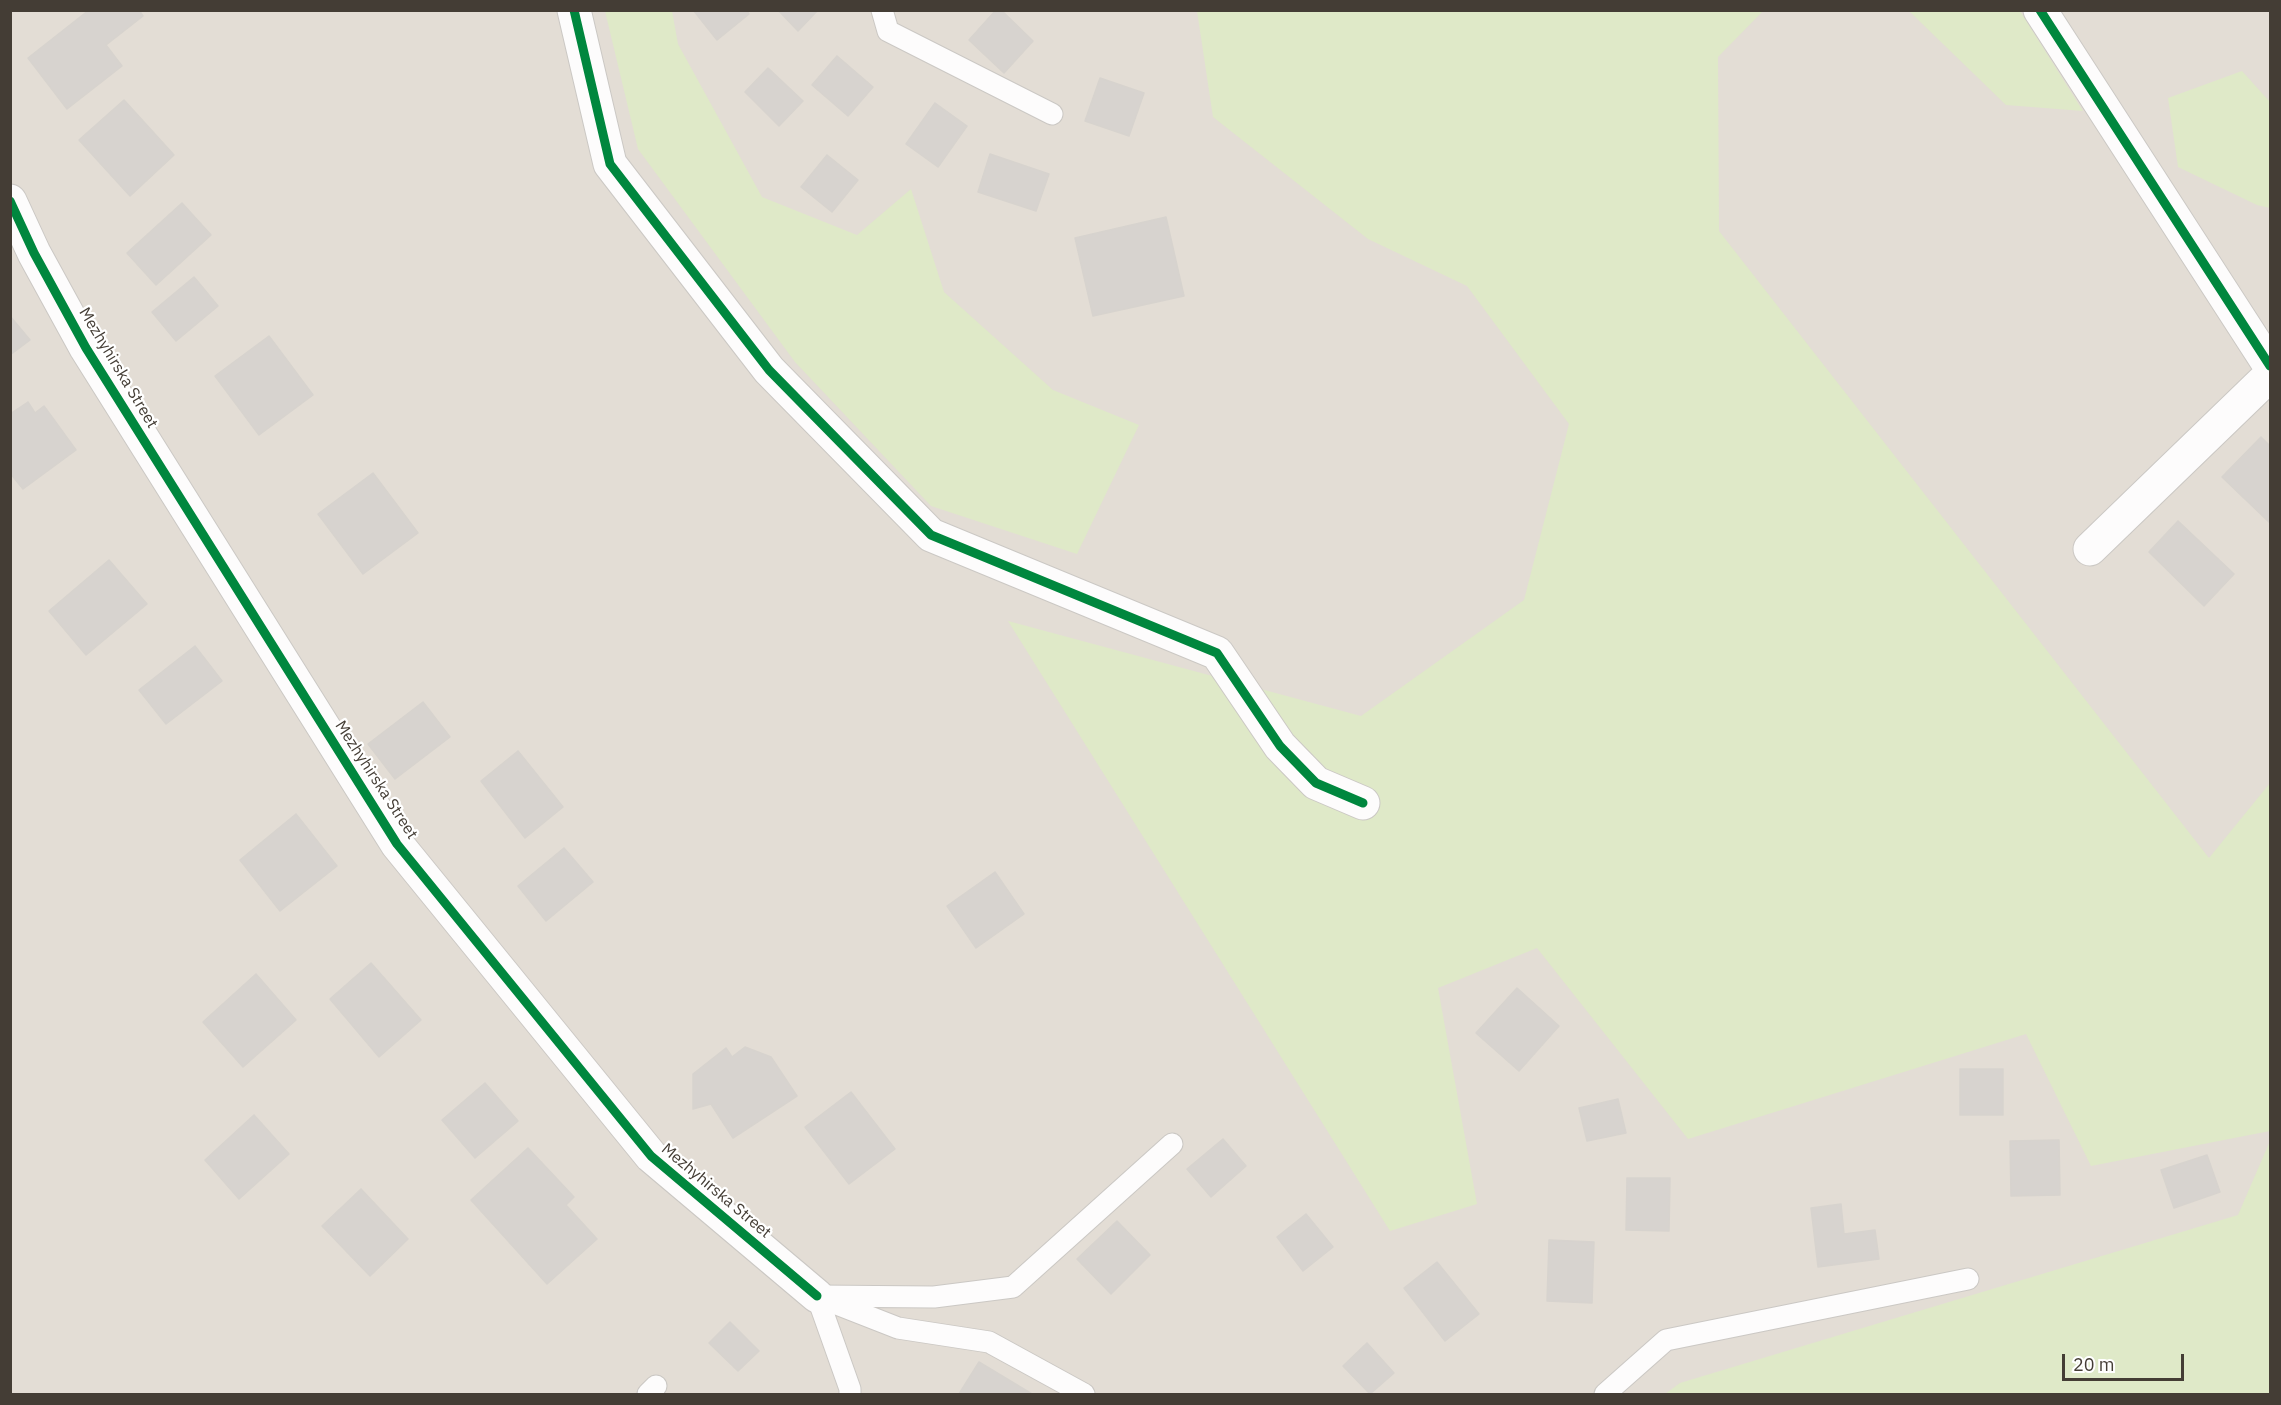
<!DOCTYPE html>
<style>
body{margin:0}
#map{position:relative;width:2281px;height:1405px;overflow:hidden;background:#efece8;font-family:"IBM Plex Sans",sans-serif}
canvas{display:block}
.frame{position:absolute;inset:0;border:12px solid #443d35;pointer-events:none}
.scale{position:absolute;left:2062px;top:1354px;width:122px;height:27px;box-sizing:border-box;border:3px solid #443d35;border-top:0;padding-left:8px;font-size:18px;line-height:21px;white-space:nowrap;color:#443d35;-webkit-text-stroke:4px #fff;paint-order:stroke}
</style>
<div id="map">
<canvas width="2281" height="1405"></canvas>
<div class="frame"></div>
<div class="scale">20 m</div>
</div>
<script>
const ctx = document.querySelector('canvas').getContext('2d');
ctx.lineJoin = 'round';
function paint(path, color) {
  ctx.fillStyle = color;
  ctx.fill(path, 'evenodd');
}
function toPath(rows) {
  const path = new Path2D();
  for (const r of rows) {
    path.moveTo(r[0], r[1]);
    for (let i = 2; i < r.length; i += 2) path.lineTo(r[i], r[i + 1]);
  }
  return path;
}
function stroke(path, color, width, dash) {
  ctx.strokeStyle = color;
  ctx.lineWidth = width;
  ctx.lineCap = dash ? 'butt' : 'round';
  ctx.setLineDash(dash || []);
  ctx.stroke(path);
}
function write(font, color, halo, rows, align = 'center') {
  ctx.font = font + ' "IBM Plex Sans",sans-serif';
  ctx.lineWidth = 4.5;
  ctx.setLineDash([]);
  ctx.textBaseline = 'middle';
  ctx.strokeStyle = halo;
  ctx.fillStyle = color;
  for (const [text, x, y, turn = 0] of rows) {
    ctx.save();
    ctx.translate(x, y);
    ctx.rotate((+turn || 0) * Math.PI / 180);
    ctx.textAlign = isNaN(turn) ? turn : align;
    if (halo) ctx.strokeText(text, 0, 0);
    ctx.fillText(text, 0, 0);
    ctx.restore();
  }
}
paint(toPath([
 [10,11,2270,11,2270,1249,2078,1394,11,1394]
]), '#e3ddd5');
paint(toPath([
 [605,11,672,11,678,44,762,197,857,235,911,189,944,292,1053,390,1139,425,1077,554,931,506,795,362,638,149],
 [1197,11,1763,11,1718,57,1719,231,2209,858,2270,783,2270,1131,2091,1166,2026,1034,1688,1139,1537,948,1438,988,1477,1204,1390,1231,1008,621,1361,716,1524,600,1569,424,1467,286,1368,239,1213,117],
 [1909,11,2020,11,2083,111,2006,105],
 [2242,71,2270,102,2270,208,2257,205,2178,167,2168,98],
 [2270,1141,2270,1394,1665,1394,1680,1383,2238,1215]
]), '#dfe9c8');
const building = toPath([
 [89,10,139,10,143,16,106,45,122,66,67,109,28,58,89,10],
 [746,10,749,14,717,40,694,11,746,10],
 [778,10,818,10,798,31,778,10],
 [996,10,1001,10,1033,41,1004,73,969,40,996,10],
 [837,56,873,87,848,116,812,85,837,56],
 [768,68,803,101,779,126,745,92,768,68],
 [1100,78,1144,93,1129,136,1085,121,1100,78],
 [124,100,174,155,130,196,79,140,124,100],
 [935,103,967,126,938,167,906,144,935,103],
 [990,154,1049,174,1036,211,978,192,990,154],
 [827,155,858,180,832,212,801,187,827,155],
 [182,203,211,235,156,285,127,253,182,203],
 [1166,217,1184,296,1093,316,1075,238,1166,217],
 [194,277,218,306,176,341,152,312,194,277],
 [10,316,30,340,10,355,10,316],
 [269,336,313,395,259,435,215,376,269,336],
 [28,402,35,413,44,406,76,450,23,489,10,473,10,414,28,402],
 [2261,437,2270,446,2270,523,2222,477,2261,437],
 [373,473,418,533,363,574,318,514,373,473],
 [2178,521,2234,574,2204,606,2149,552,2178,521],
 [109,560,147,604,86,655,49,611,109,560],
 [195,646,222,681,166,724,139,690,195,646],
 [423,702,450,737,395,779,368,744,423,702],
 [518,751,563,807,525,838,481,781,518,751],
 [296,814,337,866,280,911,240,860,296,814],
 [564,848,593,882,546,921,518,886,564,848],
 [995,872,1024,914,976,948,947,906,995,872],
 [371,963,421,1020,379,1057,330,999,371,963],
 [256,974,296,1020,243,1067,203,1022,256,974],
 [1517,988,1559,1026,1519,1071,1476,1033,1517,988],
 [745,1047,771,1057,797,1096,733,1138,711,1104,693,1109,693,1074,726,1048,732,1057,745,1047],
 [1960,1069,2003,1069,2003,1115,1960,1115,1960,1069],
 [485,1083,518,1121,475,1158,442,1120,485,1083],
 [851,1092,895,1149,849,1184,805,1127,851,1092],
 [1618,1099,1626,1133,1587,1141,1579,1108,1618,1099],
 [254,1115,289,1154,239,1199,205,1160,254,1115],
 [1223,1139,1246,1166,1211,1197,1187,1169,1223,1139],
 [2059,1140,2060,1195,2011,1196,2010,1141,2059,1140],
 [528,1148,574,1197,566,1205,597,1239,547,1284,471,1200,528,1148],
 [2207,1155,2220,1192,2174,1208,2161,1170,2207,1155],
 [1627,1178,1670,1178,1669,1231,1626,1230,1627,1178],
 [361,1189,408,1239,370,1276,322,1226,361,1189],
 [1841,1204,1844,1234,1875,1230,1879,1259,1818,1267,1811,1208,1841,1204],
 [1306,1214,1333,1247,1303,1271,1277,1237,1306,1214],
 [1117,1221,1150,1255,1111,1294,1077,1259,1117,1221],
 [1549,1240,1594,1242,1592,1303,1547,1301,1549,1240],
 [1437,1262,1479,1314,1445,1341,1404,1288,1437,1262],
 [730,1322,759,1351,738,1371,709,1343,730,1322],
 [1367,1343,1394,1373,1370,1394,1343,1366,1367,1343],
 [979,1362,1032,1394,959,1394,979,1362]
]);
paint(building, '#d7d3cf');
stroke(building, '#d7d3ce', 1.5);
const service = toPath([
 [882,10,888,31,1052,114],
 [817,1296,934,1297,1013,1287,1172,1144],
 [817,1296,850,1389,850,1394],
 [829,1301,898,1328,989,1342,1084,1394],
 [648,1394,656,1386],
 [1605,1394,1666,1340,1968,1279]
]);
const minor = toPath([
 [574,10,610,164,769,370,931,535,1217,653,1280,746,1316,783,1363,803],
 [2040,10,2270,366],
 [10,201,34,253,86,348,397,844,651,1156,817,1296],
 [2090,549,2270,375]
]);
stroke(service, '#cbc8c4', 23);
stroke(minor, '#cbc8c4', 35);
stroke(service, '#fdfcfc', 21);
stroke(minor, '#fdfcfc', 33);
stroke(toPath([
 [574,10,610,164,769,370,931,535,1217,653,1280,746,1316,783,1363,803],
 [2040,10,2270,366],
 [10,201,34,253,86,348,397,844,651,1156,817,1296]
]), '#00873e', 9);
write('16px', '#443d35', '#fff', [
 ["Mezhyhirska Street",118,368,59],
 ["Mezhyhirska Street",376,780,57],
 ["Mezhyhirska Street",716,1191,40]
]);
</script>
